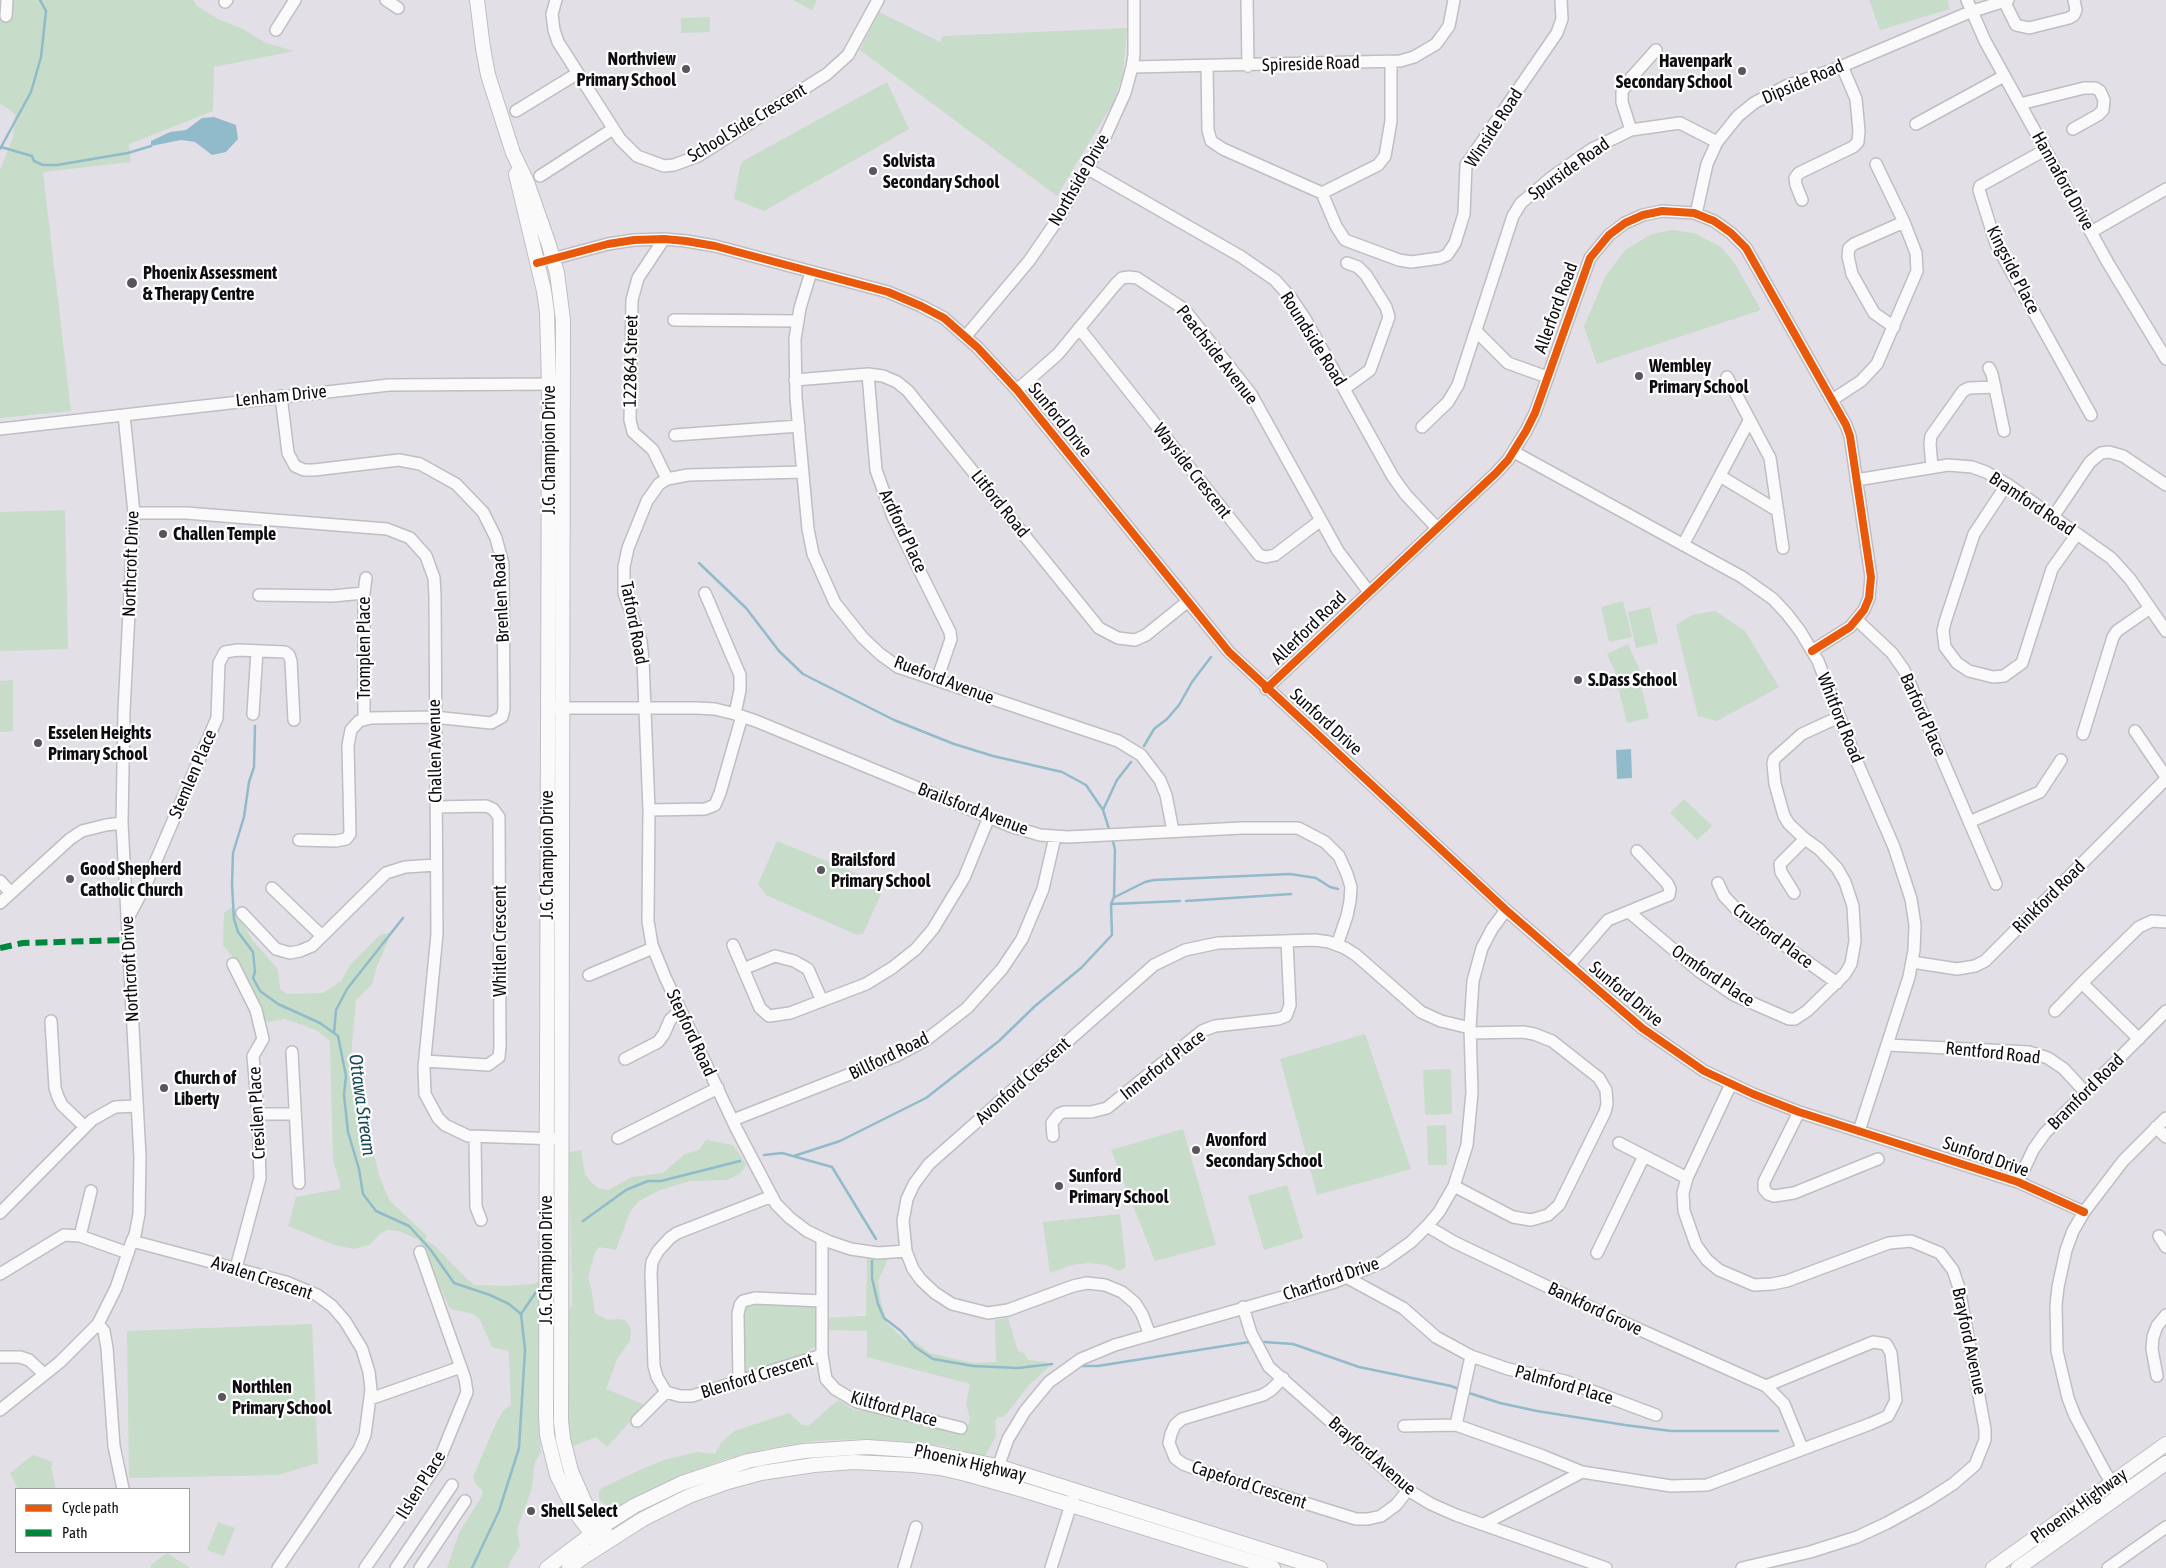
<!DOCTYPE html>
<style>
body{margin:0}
#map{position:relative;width:2166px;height:1568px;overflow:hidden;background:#e3dfe6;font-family:"Asap Condensed",sans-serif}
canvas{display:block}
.legend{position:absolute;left:15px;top:1488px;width:175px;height:65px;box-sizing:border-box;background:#fff;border:1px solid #9f9e9f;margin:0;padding:6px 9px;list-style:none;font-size:15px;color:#0e0c10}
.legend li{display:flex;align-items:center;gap:10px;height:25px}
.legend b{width:25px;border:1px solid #9f9e9f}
</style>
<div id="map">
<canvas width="2166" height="1568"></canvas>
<ul class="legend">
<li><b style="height:6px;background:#e8590c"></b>Cycle path</li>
<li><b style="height:6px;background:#00873e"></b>Path</li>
</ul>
</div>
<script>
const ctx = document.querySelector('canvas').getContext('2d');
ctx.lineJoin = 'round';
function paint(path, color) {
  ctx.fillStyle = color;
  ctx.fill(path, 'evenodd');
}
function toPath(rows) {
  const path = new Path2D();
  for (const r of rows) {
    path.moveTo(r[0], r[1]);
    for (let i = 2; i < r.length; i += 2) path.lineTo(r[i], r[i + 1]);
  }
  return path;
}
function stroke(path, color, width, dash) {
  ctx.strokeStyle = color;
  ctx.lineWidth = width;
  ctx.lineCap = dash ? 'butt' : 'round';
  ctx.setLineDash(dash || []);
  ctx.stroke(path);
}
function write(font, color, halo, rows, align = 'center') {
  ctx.font = font + ' "Asap Condensed",sans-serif';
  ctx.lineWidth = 4.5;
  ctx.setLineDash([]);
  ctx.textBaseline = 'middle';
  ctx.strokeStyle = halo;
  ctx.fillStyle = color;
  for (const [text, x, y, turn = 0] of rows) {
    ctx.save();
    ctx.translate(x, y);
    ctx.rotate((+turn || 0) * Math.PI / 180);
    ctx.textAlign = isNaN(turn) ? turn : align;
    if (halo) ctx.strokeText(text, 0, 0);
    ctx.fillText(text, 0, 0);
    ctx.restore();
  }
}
paint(toPath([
 [0,0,193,0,197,6,220,20,243,29,266,43,294,51,214,67,213,111,129,144,131,162,43,172,71,411,0,418,0,170,13,137,15,114,0,103],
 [793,0,817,0,812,10],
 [1869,0,1947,0,1950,9,1880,30],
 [879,12,940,42,943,36,1127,28,1123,74,1114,101,1057,196,860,50],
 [710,17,710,32,681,33,681,18],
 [887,82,909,129,764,211,734,199,740,167,743,161],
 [1672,230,1694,233,1721,247,1735,264,1761,310,1597,364,1584,327,1605,277,1625,250,1652,234],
 [65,510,68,649,0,651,0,512],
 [1623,601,1632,637,1609,642,1601,607],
 [1650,607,1658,643,1636,648,1628,612],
 [1715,611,1745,631,1779,687,1717,721,1698,716,1676,625,1692,615],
 [1628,644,1641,673,1620,682,1607,654],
 [13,680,13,731,0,732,0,681],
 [1640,682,1649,718,1627,723,1618,687],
 [1684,799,1712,826,1697,840,1670,813],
 [777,841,885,885,863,934,857,935,766,895,758,884],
 [231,908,236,910,252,940,278,969,280,989,287,994,323,993,341,981,350,965,380,935,389,933,389,939,377,966,372,984,356,1000,350,1067,380,1178,389,1200,427,1236,425,1240,434,1245,462,1274,474,1285,505,1286,533,1284,539,1281,539,1309,549,1314,557,1314,569,1310,572,1305,572,1297,569,1152,581,1150,585,1174,590,1181,598,1188,608,1190,632,1177,663,1173,685,1154,699,1150,706,1140,733,1145,746,1164,743,1170,738,1175,726,1180,690,1181,660,1190,639,1201,630,1212,616,1250,599,1247,595,1252,588,1278,591,1287,595,1313,608,1320,620,1319,626,1321,631,1329,630,1341,618,1357,606,1389,645,1405,607,1447,596,1437,571,1447,558,1427,551,1428,539,1435,541,1452,535,1462,532,1488,517,1530,520,1546,510,1562,508,1568,447,1568,459,1533,482,1496,482,1490,475,1483,473,1477,497,1421,504,1410,511,1405,509,1354,508,1351,492,1347,480,1320,474,1314,454,1310,449,1307,419,1240,399,1231,388,1230,381,1233,369,1245,354,1249,335,1245,288,1226,296,1197,340,1189,340,1183,333,1161,330,1041,316,1030,285,1019,268,1022,261,1015,235,960,223,945,224,913],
 [1365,1034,1411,1169,1317,1195,1280,1059],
 [1451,1069,1452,1114,1425,1115,1423,1070],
 [1446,1125,1447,1165,1428,1165,1427,1126],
 [1183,1129,1216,1245,1155,1261,1111,1150],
 [1287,1185,1303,1238,1264,1250,1248,1196],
 [1120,1214,1126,1267,1119,1271,1106,1265,1089,1263,1072,1265,1050,1273,1043,1222],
 [867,1257,889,1257,878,1281,880,1298,887,1323,906,1341,914,1341,930,1353,955,1359,974,1363,996,1362,995,1320,1008,1318,1018,1351,1024,1353,1028,1360,1046,1362,1049,1367,1030,1384,1004,1417,998,1417,995,1421,996,1436,985,1456,943,1446,901,1441,857,1439,814,1441,770,1448,726,1459,662,1484,622,1506,608,1506,603,1503,599,1498,599,1491,602,1488,642,1469,664,1460,697,1452,715,1454,721,1443,734,1431,789,1413,801,1424,808,1426,838,1400,854,1410,878,1412,966,1434,970,1418,966,1404,970,1384,867,1357,867,1331,829,1330,827,1318,866,1316],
 [756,1303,814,1305,817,1317,818,1343,816,1346,803,1354,768,1365,750,1374,746,1372,744,1369,742,1312,745,1307],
 [312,1324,318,1463,278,1475,129,1478,127,1331],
 [33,1455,53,1462,51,1467,56,1489,18,1489,10,1473],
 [218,1522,235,1528,224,1556,207,1550],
 [167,1553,190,1568,150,1568,152,1564]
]), '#c7dcc9');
paint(toPath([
 [214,117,236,125,238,139,226,152,212,155,195,142,181,140,151,146,151,141,170,132,186,130,202,118],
 [1631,749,1632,778,1617,779,1616,750]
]), '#91bbca');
stroke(toPath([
 [1,147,32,156,34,161,43,165,57,165,128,153,151,146],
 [0,149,31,92,41,57,46,11,40,0],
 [699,563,746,608,779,651,803,674,894,720,954,744,993,756,1062,772,1086,785,1103,810],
 [255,726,254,767,249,782,244,817,233,853,232,885,234,919,238,932,253,952,255,972,253,978,260,991,278,1004,320,1023,338,1036,346,1076,344,1095,348,1132,359,1169,363,1194,376,1211,409,1226,430,1249,454,1283,490,1295,509,1304,521,1314,525,1350,519,1448,499,1511,472,1568],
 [1144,746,1154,729,1167,719,1179,705,1192,682,1211,657],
 [1109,829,1103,810,1117,780,1131,762],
 [1115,897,1145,882,1154,880,1290,874,1316,878,1330,887,1338,889],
 [1186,901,1291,894],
 [1112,904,1180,901],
 [334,1033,336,1010,347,989,403,918],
 [764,1155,782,1153,832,1167,876,1239],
 [794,1156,840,1141,926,1098,999,1041,1035,1006,1081,968,1112,935,1111,904,1114,897,1115,850,1113,841],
 [583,1221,626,1190,648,1181,661,1181,740,1161],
 [872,1261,872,1278,878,1304,884,1318,901,1331,915,1347,933,1359,973,1366,1018,1368,1052,1364],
 [521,1314,536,1292],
 [1264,1342,1293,1344,1359,1367,1451,1386,1461,1390],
 [1081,1366,1098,1366,1249,1342],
 [1466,1392,1500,1403,1537,1411,1625,1425,1671,1431,1778,1431]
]), '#91bbca', 2.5);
const minor = toPath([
 [386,0,398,8],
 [556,0,552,14,554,30,558,42,620,139,637,156,664,166,674,165,698,156,827,74,848,55,878,0],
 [1247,0,1248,66],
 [1967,0,1985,41,2108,263,2166,359],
 [2004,1,2016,25,2029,28,2069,18,2074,15,2076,10,2074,0],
 [225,2,227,0],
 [6,16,7,0],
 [276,30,295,0],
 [1207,66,1208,130,1211,141,1223,149,1322,193,1378,165,1385,156,1391,121,1391,62],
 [1132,67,1400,61,1414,57,1436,44,1449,26,1454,0],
 [2020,104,2084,88,2095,88,2100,91,2104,100,2103,110,2098,115,2073,129],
 [516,111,578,73],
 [1916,124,2004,76],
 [1631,130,1622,102,1622,92,1631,78,1656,50],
 [2045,150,1980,186,1979,190,1996,244,2091,415],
 [1088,169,1240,256,1275,280,1291,298,1304,317,1393,477,1406,495,1437,528],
 [540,176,613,129],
 [1322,193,1336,226,1345,240,1399,260,1411,262,1440,258,1447,255,1455,243,1464,214,1466,165,1557,33,1562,19,1561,0],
 [1802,200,1796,185,1795,178,1799,173,1853,147,1858,142,1859,131,1856,99,1842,66],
 [1696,214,1707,164,1717,142,1738,116,1754,103,1786,86,1833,70,1970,12,2008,0],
 [2091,232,2166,189],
 [664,239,638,278,632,300,630,420,633,432,653,450,667,479],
 [537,263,608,244,634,240,664,239,686,241,715,246,888,292,921,306,944,318,978,348,1017,390,1229,652,1506,910,1642,1028,1704,1071,1753,1094,1799,1112,2018,1182,2084,1212],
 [811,272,800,308,795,339,796,398,808,529,813,554,835,603,863,638,880,654,898,667,1118,741,1141,755,1160,780,1166,795,1173,831],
 [674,320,798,321],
 [1894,327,1874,313,1852,274,1848,256,1849,248,1854,244,1904,222],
 [1079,328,1259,555,1266,557,1275,555,1321,520],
 [1476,331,1508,363,1547,377],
 [966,336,1029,261,1056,222,1105,137,1125,93,1132,67,1134,55,1134,0],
 [1989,368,1992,374,2004,431],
 [868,374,876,470,893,517,950,632,951,639,937,680],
 [1727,377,1770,458,1783,548],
 [795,380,868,374,883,376,897,382,908,391,1099,628,1118,638,1135,640,1146,635,1187,602],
 [1344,389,1370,370,1389,317,1386,307,1366,275,1358,267,1347,263],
 [1017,390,1058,354,1115,285,1122,278,1129,277,1137,278,1184,309,1251,394,1338,551,1369,592],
 [281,396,288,453,295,466,304,470,314,470,399,460,420,464,456,484,483,512,496,538,503,564,504,709,502,717,491,723,434,717,371,718,359,721,351,730,348,745,350,834,346,839,336,841,299,840],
 [1832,400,1861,381,1877,364,1917,271,1916,253,1904,222,1876,164],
 [1422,427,1448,402,1458,385,1513,216,1521,203,1552,177,1592,149,1631,130,1680,123,1717,142],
 [0,429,389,385,556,384],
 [675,435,799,426],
 [1514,452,1742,577,1773,599,1787,614,1800,631,1818,661,1857,762,1894,847,1911,899,1915,925,1914,950,1909,977,1859,1131],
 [1932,467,1930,444,1931,436,1963,391,1969,388,1995,387],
 [803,472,688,475,667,479,659,484,647,501,628,548,624,567,624,593,641,641,643,660,649,810,648,921,652,945,665,977,736,1128,776,1204,790,1218,807,1231,830,1242,851,1249,878,1253,906,1251],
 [1720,476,1778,511],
 [1856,480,1948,465,1972,467,1986,472,2007,484,2111,558,2130,579,2166,631],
 [2007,484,1974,534,1945,622,1943,631,1945,647,1957,663,1969,671,1993,677,2004,676,2022,663,2052,569,2077,534],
 [134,513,186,513,387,529,410,538,426,556,434,578,435,596,437,934,424,1068,425,1094,438,1118,445,1125,468,1136,561,1139],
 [2053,517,2090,462,2101,453,2109,452,2123,456,2166,485],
 [1683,545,1749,421],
 [705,593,740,675,740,690,735,714],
 [259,595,332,596,364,593],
 [1857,620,1892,653,1904,670,1996,884],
 [1266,689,1496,473,1508,460,1526,431,1535,413,1590,258,1609,235,1625,223,1643,215,1662,211,1694,213,1714,221,1731,233,1746,248,1846,425,1850,436,1871,577,1869,598,1864,610,1850,627,1812,651],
 [555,708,697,708,715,709,735,714,756,721,1010,826,1040,835,1068,837,1242,828,1298,828,1325,842,1339,856,1347,874,1351,887,1350,901,1347,916,1337,945],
 [253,714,257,651],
 [364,719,364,593,366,578],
 [2135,731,2166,777],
 [2083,734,2113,637,2117,631,2150,608],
 [649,810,705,809,715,805,720,793,742,716],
 [1969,822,2040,792,2061,760],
 [0,881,11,893],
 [1718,883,1724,896,1741,914,1837,983],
 [272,888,322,936],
 [1794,893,1781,872,1780,864,1805,839],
 [0,903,70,839,82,831,106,825,122,823],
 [1629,912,1700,972,1734,995,1789,1019,1795,1019,1807,1011,1845,974,1851,964,1855,941,1853,906,1845,882,1837,868,1819,849,1805,839,1789,824,1784,816,1775,784,1773,764,1774,759,1802,734,1839,717],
 [242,913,276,949,290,953,300,951,312,946,386,873,405,867,436,865],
 [128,918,146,884,217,718,219,663,225,652,238,650,285,652,289,655,291,661,294,720],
 [733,945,760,1008,769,1016,790,1013,866,984,892,968,916,949,933,929,964,878,989,817],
 [1912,962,1957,969,1975,966,1985,961,2166,779],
 [233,964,256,1010,263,1039,253,1056,258,1114,260,1178,236,1268],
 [1569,965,1608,920,1669,895,1670,889,1667,883,1637,851],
 [743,969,775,956,794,961,808,969,822,1001],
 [589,975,653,948],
 [2055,1011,2082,983],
 [51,1021,55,1088,58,1097,62,1105,85,1127],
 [2139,1039,2082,983,2139,927,2152,921,2166,922],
 [1888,1045,2029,1052,2048,1058,2064,1069,2085,1092],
 [292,1052,299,1183],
 [625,1059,658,1042,664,1034,670,1020,680,1010],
 [425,1061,488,1065,499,1057,500,1046,499,817,493,809,486,806,436,807],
 [1731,1084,1687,1178,1683,1193,1684,1211,1696,1245,1707,1260,1719,1270,1754,1285,1772,1284,1787,1281,1889,1243,1911,1241,1940,1253,1953,1270,1959,1288,1985,1429,1985,1440,1975,1465,1953,1484,1925,1502,1887,1523,1857,1537,1810,1552,1742,1568],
 [1799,1112,1764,1182,1764,1189,1768,1194,1774,1196,1794,1193,1878,1159],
 [258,1114,295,1114],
 [733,1120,896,1056,926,1040,967,1008,1002,969,1022,939,1043,889,1055,837],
 [2156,1127,2166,1137],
 [1053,1136,1052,1123,1059,1114,1064,1112,1091,1112,1107,1108,1202,1031,1215,1026,1278,1019,1286,1016,1290,1005,1287,941],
 [475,1138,476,1207,481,1220],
 [618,1138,718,1088],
 [1619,1143,1687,1178],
 [2018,1182,2033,1150,2045,1133,2166,1011],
 [1454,1186,1513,1217,1531,1220,1548,1215,1559,1205,1605,1112,1607,1104,1606,1090,1599,1078,1552,1041,1534,1034,1523,1032,1470,1033],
 [772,1196,677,1233,670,1238,658,1251,652,1262,651,1273,654,1366,657,1377,666,1392,680,1396,692,1396,822,1355],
 [0,1213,92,1120,115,1107,137,1106],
 [1427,1226,1454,1242,1609,1316,1766,1386,1873,1342,1886,1344,1891,1353,1896,1400,1888,1416,1870,1424,1707,1485,1671,1486,1582,1472,1484,1524],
 [80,1236,91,1191],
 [2159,1236,2166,1247],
 [822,1239,822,1355,826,1379,835,1389,857,1402,961,1428],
 [132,1241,286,1282,317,1295,332,1306,345,1321,362,1349,369,1372,371,1390,365,1435,359,1449,278,1568],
 [1597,1253,1644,1156],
 [0,1274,64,1235,80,1236,128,1253],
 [1346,1277,1403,1308,1436,1337,1471,1356,1508,1369,1565,1381,1656,1415],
 [1243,1307,1251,1333,1269,1367,1408,1490,1431,1504,1456,1515,1606,1568],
 [98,1324,104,1331,107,1348,114,1446,123,1489],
 [1150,1335,1142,1314,1135,1303,1122,1292,1105,1285,1087,1283,1073,1286,1008,1310,988,1313,952,1304,935,1293,921,1280,913,1269,906,1251,903,1221,907,1199,914,1184,929,1164,1154,965,1185,950,1218,943,1315,940,1329,942,1345,948,1356,955,1421,1012,1441,1021,1470,1028],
 [0,1357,20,1357,29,1360,44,1374],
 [2157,1376,2152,1349,2153,1337,2157,1326,2166,1315],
 [1283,1378,1271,1390,1263,1395,1182,1419,1175,1425,1171,1434,1169,1443,1175,1458,1183,1464,1199,1470,1356,1519,1368,1519,1381,1516,1396,1505,1408,1490],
 [739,1383,738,1314,740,1305,743,1301,755,1298,822,1301],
 [1766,1386,1784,1404,1802,1448],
 [370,1399,461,1367],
 [0,1410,60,1362,98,1324,116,1288,132,1241,135,1235,139,1214,140,1157,122,823,124,711,134,513,124,415],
 [637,1421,666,1392],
 [1456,1425,1471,1356],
 [1404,1426,1456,1425,1543,1456,1582,1472],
 [993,1481,1008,1439,1025,1411,1049,1382,1081,1359,1115,1345,1335,1282,1383,1262,1411,1242,1427,1226,1439,1212,1454,1186,1467,1145,1472,1093,1470,1028,1473,981,1482,948,1492,929,1506,910],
 [2116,1489,2105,1472,2075,1416,2068,1398,2057,1351,2056,1305,2058,1287,2066,1250,2073,1231,2084,1212,2123,1161,2166,1118],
 [365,1568,438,1463,467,1392,465,1379,420,1252],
 [396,1568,452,1485],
 [420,1568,465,1501],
 [904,1568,916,1527],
 [1051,1568,1073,1498],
 [2108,1568,2166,1527]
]);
const major = toPath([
 [477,0,483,48,488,75,513,153,527,182,549,245,557,273,563,320,561,1421,563,1439,571,1471,585,1503,610,1540],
 [516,174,544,291,547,312,549,384,546,1415,547,1435,557,1475,576,1513,601,1546],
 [547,1568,601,1527,634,1506,682,1483,748,1461,774,1456,804,1451,867,1447,923,1451,997,1466,1320,1568],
 [569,1568,582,1558,643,1519,689,1496,728,1482,761,1473,814,1465,854,1462,913,1465,940,1468,966,1474,1023,1490,1273,1568],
 [1993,1568,2166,1444],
 [2018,1568,2166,1463]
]);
stroke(minor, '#c0bdc3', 14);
stroke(major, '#c0bdc3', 16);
stroke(minor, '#fbfafb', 11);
stroke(major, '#fbfafb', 14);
stroke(toPath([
 [0,948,23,943,128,940]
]), '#00873e', 6, [12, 6]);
stroke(toPath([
 [537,263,608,244,634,240,664,239,686,241,715,246,888,292,921,306,944,318,978,348,1017,390,1229,652,1506,910,1642,1028,1704,1071,1753,1094,1799,1112,2018,1182,2084,1212],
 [1266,689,1496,473,1508,460,1526,431,1535,413,1590,258,1609,235,1625,223,1643,215,1662,211,1694,213,1714,221,1731,233,1746,248,1846,425,1850,436,1871,577,1869,598,1864,610,1850,627,1812,651]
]), '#e8590c', 8);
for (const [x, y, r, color] of [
 [686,69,5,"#59565b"],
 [1742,71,5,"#59565b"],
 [873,171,5,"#59565b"],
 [132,283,6,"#59565b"],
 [1639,376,5,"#59565b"],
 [163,534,5,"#59565b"],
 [1578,680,5,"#59565b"],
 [38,743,5,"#59565b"],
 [821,870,5,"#59565b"],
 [70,879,5,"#59565b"],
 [164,1088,5,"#59565b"],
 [1196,1150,5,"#59565b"],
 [1059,1186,5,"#59565b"],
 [222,1397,5,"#59565b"],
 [531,1511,5,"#59565b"]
]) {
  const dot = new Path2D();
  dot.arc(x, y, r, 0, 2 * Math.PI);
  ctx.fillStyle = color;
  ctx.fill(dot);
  stroke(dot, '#fff', 2);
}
write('bold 18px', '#0e0c10', '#fff', [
 ["Northview",676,59,"right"],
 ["Primary School",676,80,"right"],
 ["Havenpark",1732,61,"right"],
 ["Secondary School",1732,82,"right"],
 ["Solvista",883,161],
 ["Secondary School",883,182],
 ["Phoenix Assessment",143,273],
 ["& Therapy Centre",143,294],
 ["Wembley",1649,366],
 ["Primary School",1649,387],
 ["Challen Temple",173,534],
 ["S.Dass School",1588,680],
 ["Esselen Heights",48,733],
 ["Primary School",48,754],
 ["Brailsford",831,860],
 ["Primary School",831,881],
 ["Good Shepherd",80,869],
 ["Catholic Church",80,890],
 ["Church of",174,1078],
 ["Liberty",174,1099],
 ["Avonford",1206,1140],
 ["Secondary School",1206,1161],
 ["Sunford",1069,1176],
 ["Primary School",1069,1197],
 ["Northlen",232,1387],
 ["Primary School",232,1408],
 ["Shell Select",541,1511]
], 'left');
write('18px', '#0e0c10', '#fff', [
 ["Spireside Road",1311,64,-2],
 ["Dipside Road",1803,82,-23],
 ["School Side Crescent",747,123,-31],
 ["Winside Road",1494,128,-57],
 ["Spurside Road",1569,169,-35],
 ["Northside Drive",1079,180,-60],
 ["Hannaford Drive",2063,181,61],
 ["Kingside Place",2013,270,63],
 ["Allerford Road",1556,308,-70],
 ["Roundside Road",1313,339,58],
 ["Peachside Avenue",1217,355,52],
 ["122864 Street",631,361,-89],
 ["Lenham Drive",281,396,-6],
 ["Sunford Drive",1060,420,51],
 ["J.G. Champion Drive",549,450,-90],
 ["Wayside Crescent",1192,471,52],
 ["Litford Road",1000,504,51],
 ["Bramford Road",2032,504,34],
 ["Ardford Place",903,531,65],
 ["Northcroft Drive",131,564,-88],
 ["Brenlen Road",501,598,-93],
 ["Tatford Road",634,623,79],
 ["Allerford Road",1309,628,-44],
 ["Tromplen Place",364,648,-90],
 ["Rueford Avenue",944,680,21],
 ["Barford Place",1923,715,66],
 ["Whitford Road",1840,718,68],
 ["Sunford Drive",1326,722,42],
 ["Challen Avenue",435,751,-91],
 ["Stemlen Place",193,774,-67],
 ["Brailsford Avenue",973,809,21],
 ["J.G. Champion Drive",547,855,-90],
 ["Rinkford Road",2049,897,-45],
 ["Cruzford Place",1773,936,37],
 ["Whitlen Crescent",500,941,-90],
 ["Northcroft Drive",130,969,-93],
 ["Ormford Place",1713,976,34],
 ["Sunford Drive",1626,994,40],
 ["Stepford Road",691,1033,65],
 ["Rentford Road",1993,1053,6],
 ["Billford Road",889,1056,-26],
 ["Innerford Place",1163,1065,-38],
 ["Avonford Crescent",1023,1081,-42],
 ["Bramford Road",2086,1092,-45],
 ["Cresilen Place",257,1113,-93],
 ["Sunford Drive",1986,1157,19],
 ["J.G. Champion Drive",546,1260,-90],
 ["Avalen Crescent",262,1278,18],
 ["Chartford Drive",1331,1279,-19],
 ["Bankford Grove",1595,1309,25],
 ["Brayford Avenue",1969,1341,78],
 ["Blenford Crescent",757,1376,-17],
 ["Palmford Place",1564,1385,16],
 ["Kiltford Place",894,1409,16],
 ["Brayford Avenue",1372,1456,41],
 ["Phoenix Highway",970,1463,13],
 ["Ilslen Place",421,1485,-58],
 ["Capeford Crescent",1249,1485,18],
 ["Phoenix Highway",2079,1506,-36]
]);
write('italic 19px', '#154b58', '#fff', [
 ["Ottawa Stream",362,1105,82]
]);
</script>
